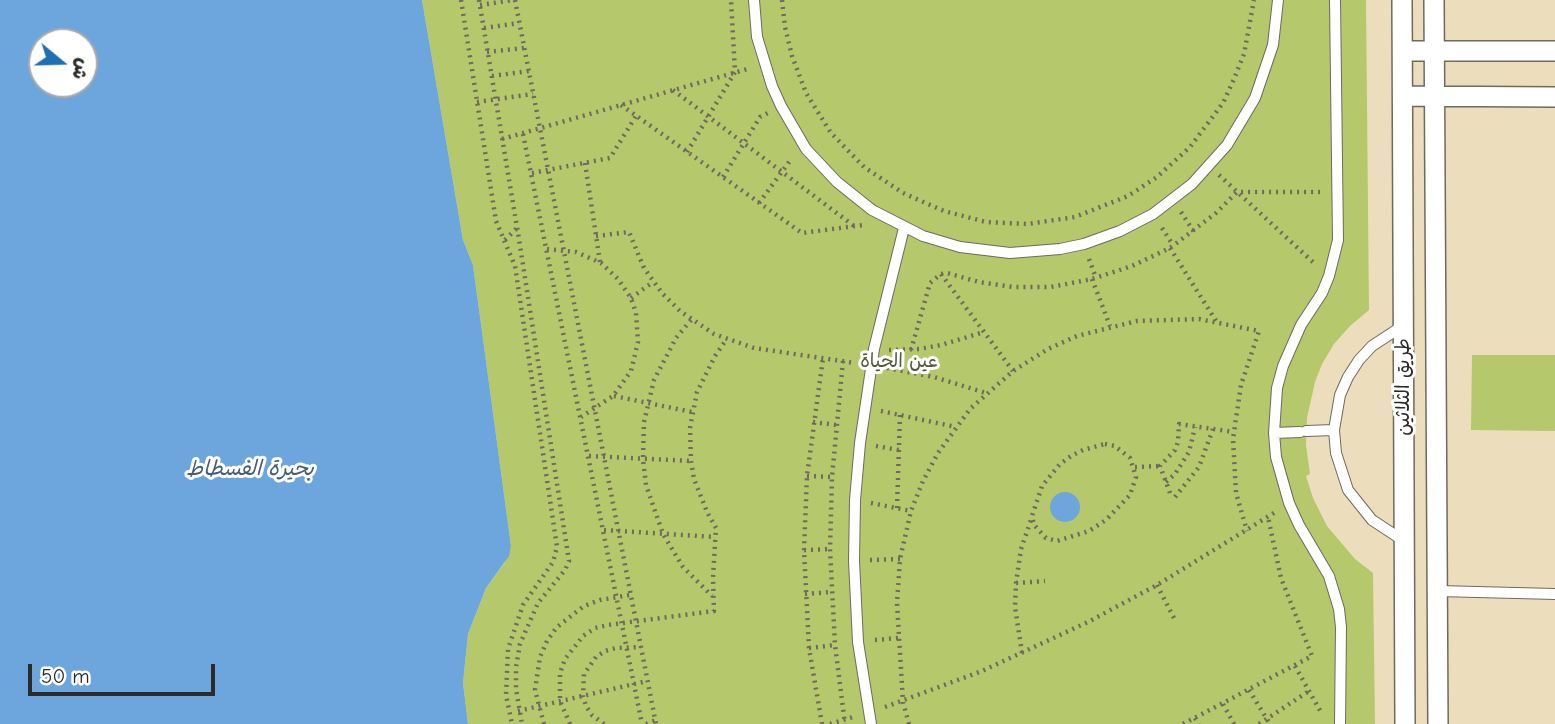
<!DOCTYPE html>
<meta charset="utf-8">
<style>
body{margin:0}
#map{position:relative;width:1555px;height:724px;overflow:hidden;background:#ecdebc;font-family:"Comic Neue","Playpen Sans Arabic",sans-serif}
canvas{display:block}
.north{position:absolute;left:28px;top:28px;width:70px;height:70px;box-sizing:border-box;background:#fff;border:2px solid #aaa;border-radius:50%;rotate:109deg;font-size:19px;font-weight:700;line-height:28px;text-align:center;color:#2b2b2b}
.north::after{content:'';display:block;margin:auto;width:24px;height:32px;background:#1f6fb2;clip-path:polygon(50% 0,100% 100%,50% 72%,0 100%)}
.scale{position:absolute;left:28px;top:664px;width:187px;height:32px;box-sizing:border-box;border:4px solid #2b2b2b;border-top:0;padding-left:9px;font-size:21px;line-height:24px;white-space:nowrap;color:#2b2b2b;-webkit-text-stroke:5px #fff;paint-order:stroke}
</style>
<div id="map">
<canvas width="1555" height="724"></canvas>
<div class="north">ش</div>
<div class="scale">50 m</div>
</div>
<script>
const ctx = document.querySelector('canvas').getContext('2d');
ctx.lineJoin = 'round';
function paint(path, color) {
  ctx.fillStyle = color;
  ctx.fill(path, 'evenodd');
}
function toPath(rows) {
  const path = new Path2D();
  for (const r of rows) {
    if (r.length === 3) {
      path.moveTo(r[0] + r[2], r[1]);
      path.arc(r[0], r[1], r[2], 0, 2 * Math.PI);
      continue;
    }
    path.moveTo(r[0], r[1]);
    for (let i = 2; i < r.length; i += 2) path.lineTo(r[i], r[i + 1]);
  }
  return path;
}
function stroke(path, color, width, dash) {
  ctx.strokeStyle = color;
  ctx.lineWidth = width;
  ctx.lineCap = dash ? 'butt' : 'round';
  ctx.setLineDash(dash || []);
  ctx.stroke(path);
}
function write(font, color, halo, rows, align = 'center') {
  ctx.font = font + ' "Comic Neue","Playpen Sans Arabic",sans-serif';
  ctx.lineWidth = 6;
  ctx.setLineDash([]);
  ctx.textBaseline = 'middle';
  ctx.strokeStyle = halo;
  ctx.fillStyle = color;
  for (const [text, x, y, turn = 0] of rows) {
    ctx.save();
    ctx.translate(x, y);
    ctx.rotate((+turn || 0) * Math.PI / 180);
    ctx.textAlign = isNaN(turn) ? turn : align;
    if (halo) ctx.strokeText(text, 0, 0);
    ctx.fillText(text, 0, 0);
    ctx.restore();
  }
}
paint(toPath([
 [422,0,1366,0,1369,310,1350,326,1334,344,1322,364,1315,382,1307,418,1306,445,1310,474,1306,476,1313,498,1327,526,1355,559,1373,573,1375,724,468,724,463,683,468,634,486,588,505,562,511,546,473,265,463,240],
 [1472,355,1555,355,1555,431,1471,430]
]), '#b6c86c');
paint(toPath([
 [0,0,422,0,463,240,473,265,511,546,509,556,486,588,468,634,463,683,468,724,0,724],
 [84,42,84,84,42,84,42,42],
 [1065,507,15]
]), '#6da6dd');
const lane = toPath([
 [754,0,757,37,772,86,781,106,806,149,837,182,872,210,923,236,960,247,1010,253,1060,249,1084,244,1120,231,1153,214,1192,184,1227,145,1255,98,1273,45,1278,0],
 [1335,0,1338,240,1329,276,1322,293,1301,325,1283,366,1277,388,1274,433,1276,457,1289,503,1299,525,1329,576,1339,609,1341,627,1340,724],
 [1306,431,1334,430],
 [1274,433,1300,432],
 [1404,541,1372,520,1348,490,1336,453,1334,430,1340,395,1348,377,1359,360,1372,346,1404,325],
 [1438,591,1555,594],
 [871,724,858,642,854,561,855,500,860,443,874,349,904,228]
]);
const street = toPath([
 [1402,0,1405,724],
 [1434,0,1438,724],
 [1403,51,1555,51],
 [1404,96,1555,97]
]);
stroke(lane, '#6f6a5e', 12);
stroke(street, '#6f6a5e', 22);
stroke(toPath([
 [461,0,496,221,515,266,557,547,553,562,523,605,508,649,506,695,512,724],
 [479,0,519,239,569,561,565,570,538,603,520,644,516,667,516,689,522,724],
 [515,0,656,724],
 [782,0,785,27,792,56,806,93,831,133,864,167,903,193,944,211,986,222,1027,224,1075,217,1128,196,1157,177,1190,147,1223,103,1234,79,1244,54,1254,0],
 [480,5,513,0],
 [484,28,519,23],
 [487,52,524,48],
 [492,76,529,71],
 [673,90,854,226],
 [477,102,533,94],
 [621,105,802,233,863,225],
 [523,134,642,724],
 [502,139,751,68],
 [687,152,735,72,731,0],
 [585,163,600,262],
 [532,173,610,158,636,116],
 [1219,175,1315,264],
 [723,177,760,117,768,113],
 [759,203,792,158],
 [1181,212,1194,232],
 [1162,228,1173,245],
 [596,236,629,232,644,268,662,293,680,311,714,334,754,348,855,363],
 [505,240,517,228],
 [1170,248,1216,321],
 [547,249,576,252,601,263,618,279,631,298,636,313,638,342,631,371,613,396,581,417],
 [1089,259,1096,278],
 [941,274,1013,371],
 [1092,279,1110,326],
 [631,298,653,282],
 [691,320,676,338,654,380,644,422,643,459,646,485,663,534,683,567,712,596],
 [889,350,919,349,941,345,984,332],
 [911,350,930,283,941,274,947,273,979,282,1013,287,1051,287,1092,279,1132,266,1170,248,1216,213,1237,192,1324,192],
 [843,361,832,477,830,549,835,645,845,724],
 [887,368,934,377,986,393],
 [614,396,692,412],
 [881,411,956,427],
 [813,422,836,425],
 [1105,444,1115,446,1130,458,1136,477,1130,495,1106,520,1089,531,1057,541,1046,538,1034,525,1032,516,1042,486,1060,464,1071,456,1083,450,1105,444],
 [876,446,899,450],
 [589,456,691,461],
 [1135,467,1160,466],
 [807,476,832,477],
 [1166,482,1175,474,1189,452,1195,427],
 [1170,493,1160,466,1175,450,1178,442,1179,424,1234,432],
 [1175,497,1199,467,1213,429],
 [871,503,911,511],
 [897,508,900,415],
 [604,530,715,537],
 [804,550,830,549],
 [870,560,900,559],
 [1016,583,1045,581],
 [1157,585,1176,622],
 [805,594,830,592],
 [875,640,898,638],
 [809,648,835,645],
 [1022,653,1015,607,1016,583,1021,549,1032,517],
 [1295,666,1322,714],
 [1249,690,1270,724],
 [1223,704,1234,724],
 [885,707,982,671,1088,622,1157,585,1277,511],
 [518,711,647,681],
 [1195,718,1199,724],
 [544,724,535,690,540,657,547,641,557,627,584,606,600,600,630,595],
 [570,724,560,701,560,673,565,659,583,636,595,628,608,625,714,611,713,577,716,528,707,512,694,479,691,461,690,428,697,392,715,356,726,340],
 [604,724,592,715,586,706,583,696,584,674,596,657,605,651,616,648,641,647],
 [646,724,656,720],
 [822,724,809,648,804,550,807,476,823,358],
 [830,724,853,717],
 [909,724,903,702,897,603,900,559,911,511,923,481,938,453,970,409,1013,371,1048,349,1077,336,1137,321,1199,319,1259,331,1241,385,1233,439,1236,493,1247,531],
 [1183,724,1312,656,1281,578,1268,517],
 [1259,724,1309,691]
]), '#6f6a5e', 4.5, [2, 5]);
stroke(lane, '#fff', 10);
stroke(street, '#fff', 19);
write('19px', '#555a3e', '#fff', [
 ["عين الحياة",899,362]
]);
write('19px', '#2b2b2b', '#fff', [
 ["طريق الثلاثين",1404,387,-90]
]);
write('italic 21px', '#455c72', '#fff', [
 ["بحيرة الفسطاط",250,469]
]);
</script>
